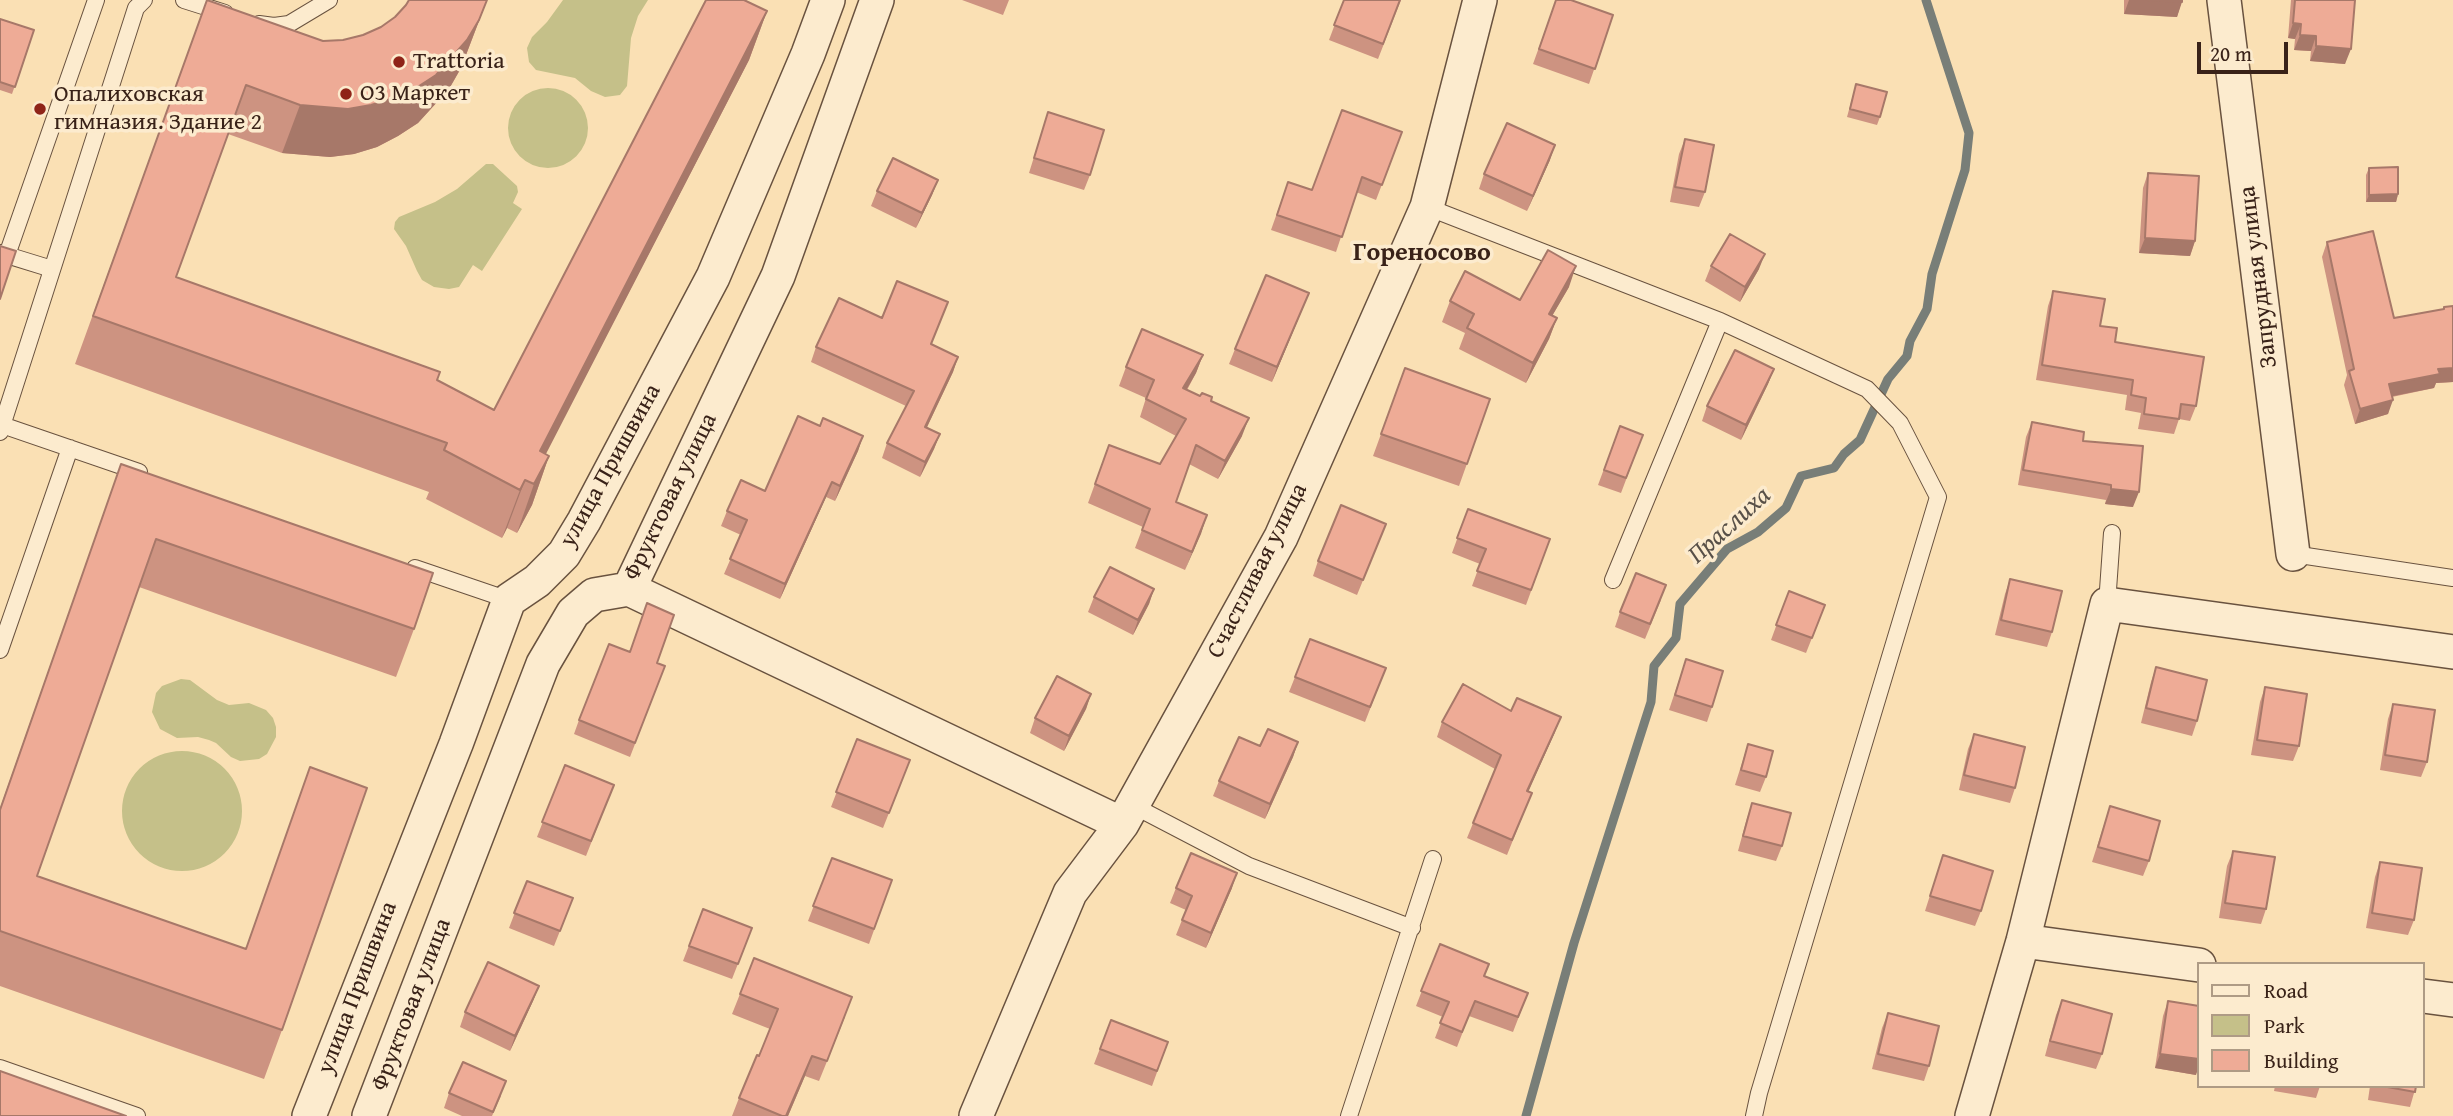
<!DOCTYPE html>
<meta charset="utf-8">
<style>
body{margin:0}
#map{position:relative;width:2453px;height:1116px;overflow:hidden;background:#fae0b4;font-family:"Gentium Book Plus",serif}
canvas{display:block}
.legend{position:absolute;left:2197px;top:962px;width:228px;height:126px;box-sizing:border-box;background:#fcebce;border:2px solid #ae9b85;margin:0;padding:9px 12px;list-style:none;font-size:21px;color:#392218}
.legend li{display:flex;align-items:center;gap:14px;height:35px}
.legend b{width:35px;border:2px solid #ae9b85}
.scale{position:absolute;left:2197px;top:42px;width:91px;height:32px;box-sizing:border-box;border:4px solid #392218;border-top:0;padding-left:9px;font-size:21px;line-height:24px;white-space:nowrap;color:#392218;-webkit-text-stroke:5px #fcebce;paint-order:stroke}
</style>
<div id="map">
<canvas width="2453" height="1116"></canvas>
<ul class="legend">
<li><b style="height:9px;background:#fcebce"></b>Road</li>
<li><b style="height:19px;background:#c5c089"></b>Park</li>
<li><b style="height:19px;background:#eeab96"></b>Building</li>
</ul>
<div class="scale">20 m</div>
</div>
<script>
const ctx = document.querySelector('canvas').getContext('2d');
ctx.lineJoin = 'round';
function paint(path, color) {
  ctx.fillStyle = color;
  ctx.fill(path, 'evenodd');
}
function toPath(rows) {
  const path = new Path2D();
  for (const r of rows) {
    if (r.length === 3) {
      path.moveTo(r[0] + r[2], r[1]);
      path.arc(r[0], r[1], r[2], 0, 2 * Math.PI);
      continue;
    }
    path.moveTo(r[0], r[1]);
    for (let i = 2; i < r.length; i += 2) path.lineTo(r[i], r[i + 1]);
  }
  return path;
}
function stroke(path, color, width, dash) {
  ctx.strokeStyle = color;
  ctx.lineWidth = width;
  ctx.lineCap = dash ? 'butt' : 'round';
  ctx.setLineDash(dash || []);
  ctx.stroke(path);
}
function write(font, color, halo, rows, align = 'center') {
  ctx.font = font + ' "Gentium Book Plus",serif';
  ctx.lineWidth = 7;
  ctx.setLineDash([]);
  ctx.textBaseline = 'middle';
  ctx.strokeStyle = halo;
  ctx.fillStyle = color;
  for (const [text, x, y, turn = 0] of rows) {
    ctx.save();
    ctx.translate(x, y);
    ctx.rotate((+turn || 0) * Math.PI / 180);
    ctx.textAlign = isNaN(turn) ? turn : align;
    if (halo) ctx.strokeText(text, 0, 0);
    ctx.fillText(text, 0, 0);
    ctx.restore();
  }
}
paint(toPath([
 [563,0,648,0,638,16,631,38,627,86,620,95,605,97,591,91,575,78,536,70,529,62,527,48,532,37,547,22],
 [548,128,40],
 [486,164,493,164,517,186,518,192,513,203,522,209,482,271,473,265,459,287,449,289,434,287,422,280,417,271,406,246,394,229,395,222,399,217,435,202,457,189],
 [181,679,190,680,217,700,229,705,249,703,266,710,273,718,276,727,276,737,267,754,259,759,240,761,231,757,216,743,209,740,198,737,177,738,160,729,152,712,156,693,162,686],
 [182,811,60]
]), '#c5c089');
stroke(toPath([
 [1526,1116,1574,943,1651,702,1654,666,1676,638,1680,604,1727,549,1758,532,1786,508,1801,476,1834,468,1844,454,1860,440,1888,379,1907,356,1910,341,1927,309,1932,274,1965,170,1969,133,1926,0]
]), '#787e78', 9);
const lane = toPath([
 [184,0,225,13],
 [259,24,274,26,289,24,329,0],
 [1427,207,1720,321,1867,389,1900,423,1938,497,1759,1093,1754,1116],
 [0,253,52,269],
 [7,255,96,0],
 [2,425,139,472],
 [0,432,136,8,144,0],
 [2293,554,2453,578],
 [415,568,509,600],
 [1613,580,1720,321],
 [2107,604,2112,533],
 [0,650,70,448],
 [1132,805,1249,866,1412,928],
 [0,1068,137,1116],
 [1349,1116,1433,859]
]);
const street = toPath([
 [2224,0,2293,554],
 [629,589,1122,824],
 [2023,941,2199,965],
 [2423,996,2453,1000],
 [309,1116,456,744,509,600,537,581,564,554,584,521,713,277,808,54,828,0],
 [369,1116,543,664,573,613,594,595,629,589,778,276,877,0],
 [976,1116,1070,893,1122,824,1281,537,1427,207,1480,0],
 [1972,1116,2023,941,2107,604,2453,652]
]);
stroke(lane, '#69523f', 18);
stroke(street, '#69523f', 36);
stroke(lane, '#fcebce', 16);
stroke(street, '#fcebce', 33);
paint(toPath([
 [207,0,323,41,343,40,487,0,461,68,449,89,418,123,398,136,377,147,354,154,330,157,282,153,228,134,176,277,437,380,494,410,767,11,749,60,545,454,549,456,532,505,517,533,507,528,502,538,426,499,429,492,75,364],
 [962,0,1009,0,1003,15],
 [1344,0,1401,0,1378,59,1329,40],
 [1556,0,1613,15,1589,84,1533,64],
 [2124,0,2182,0,2177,17,2124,14],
 [2291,0,2355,0,2345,64,2310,61,2311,51,2294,50,2295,39,2288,38],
 [0,19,34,30,12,94,0,90],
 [1856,84,1880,117,1877,125,1847,117],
 [1048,112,1090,175,1084,190,1029,173],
 [1402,132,1376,200,1356,192,1336,252,1271,230,1288,182,1312,190],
 [1685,139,1705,192,1699,207,1670,202,1679,154],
 [1550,160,1527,211,1479,189,1484,174],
 [2369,168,2398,194,2396,202,2366,202,2366,175],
 [2148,173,2195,241,2190,256,2139,253,2143,188],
 [938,180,932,195,916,228,871,206,877,191],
 [2327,242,2394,318,2443,309,2444,307,2453,306,2453,382,2436,383,2434,388,2392,397,2388,414,2355,424,2344,385,2347,375,2322,257],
 [1711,266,1759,269,1740,302,1705,281],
 [1569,287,1552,316,1557,318,1549,339,1526,383,1459,349,1465,333,1442,322,1450,301,1520,300],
 [2053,291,2100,326,2115,342,2196,406,2190,421,2179,419,2174,434,2138,429,2141,413,2125,410,2127,395,2036,380,2048,306],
 [1309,293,1272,382,1229,364,1235,349],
 [948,302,931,344,958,357,953,372,927,427,940,434,934,449,920,477,882,458,887,443,906,406,811,362,816,347,882,318],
 [1203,355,1196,373,1187,390,1211,401,1242,436,1218,479,1189,464,1176,502,1207,515,1185,570,1135,548,1143,527,1088,503,1109,445,1160,464,1176,436,1140,417,1146,398,1119,386,1126,367],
 [1405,368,1490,399,1459,486,1373,456],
 [1774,369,1768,384,1741,440,1702,421,1707,406],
 [2032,422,2083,441,2133,507,2105,504,2106,500,2018,485,2026,437],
 [820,426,863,436,858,451,835,501,826,497,780,599,724,574,741,535,721,526,727,511,765,491],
 [1620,426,1643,435,1621,493,1598,485],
 [121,464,414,629,396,677,139,587,37,876,246,949,310,767,282,1030,264,1079,0,986,0,808],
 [1468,509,1550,539,1526,605,1472,586,1480,564,1452,553],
 [1380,539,1357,595,1313,576,1318,561],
 [2010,579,2052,632,2047,647,1995,635,2005,594],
 [1154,589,1149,604,1133,635,1088,612,1094,597],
 [1789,591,1825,605,1806,653,1771,640],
 [1661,600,1645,639,1615,627,1620,612],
 [1686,659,1712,707,1707,722,1669,710],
 [665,666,630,757,574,734,579,720],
 [2156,667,2197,721,2192,736,2141,723,2151,682],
 [1386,668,1365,722,1289,692,1295,677],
 [2265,687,2299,746,2293,761,2251,755,2260,702],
 [1091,694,1086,709,1064,751,1030,733,1035,718],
 [2393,704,2427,762,2421,777,2380,770,2388,719],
 [1511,711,1555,732,1528,791,1532,793,1507,855,1467,838,1495,769,1437,737,1442,722],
 [1974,734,2015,788,2010,803,1959,790,1968,749],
 [857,739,904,775,883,828,831,807],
 [1298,742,1293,757,1265,819,1213,796,1219,781,1260,746],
 [1748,744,1766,777,1760,792,1735,785],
 [565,765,614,785,586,856,537,837],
 [1752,803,1782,846,1776,861,1738,851,1747,818],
 [2110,806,2149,861,2143,876,2092,862],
 [2233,851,2266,909,2261,924,2219,918,2227,866],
 [1943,855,1981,911,1975,926,1925,911],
 [832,858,892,880,869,944,808,921],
 [2380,862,2414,920,2408,935,2366,928,2375,877],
 [527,881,573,898,554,946,509,928],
 [1176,888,1232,888,1206,948,1176,935,1186,910,1170,903],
 [703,909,752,928,732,979,683,961],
 [1440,944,1485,976,1528,993,1513,1032,1469,1016,1457,1047,1435,1038,1443,1017,1416,1006],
 [539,986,533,1001,510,1051,460,1027,465,1012],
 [740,994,845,1017,819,1081,805,1076,788,1116,732,1116,739,1098,759,1056,770,1029,732,1014],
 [2062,1000,2102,1054,2096,1069,2045,1056,2056,1015],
 [2168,1001,2196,1075,2155,1068,2163,1016],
 [1888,1013,1929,1066,1924,1081,1872,1069,1882,1028],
 [1111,1020,1168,1042,1152,1086,1094,1064],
 [2275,1086,2320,1086,2316,1098,2274,1091],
 [2370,1086,2416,1086,2410,1107,2368,1100],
 [449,1093,501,1096,492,1116,462,1116,444,1108]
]), '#cd9381');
paint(toPath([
 [487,0,461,68,449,89,418,123,398,136,377,147,354,154,330,157,282,153,300,105],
 [2129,0,2147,0,2182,2,2177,17,2124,14],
 [767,11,749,60,531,483,540,451],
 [2293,23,2301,24,2295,39,2288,38],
 [2300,35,2316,36,2311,51,2294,50],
 [2316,46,2351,49,2345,64,2310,61],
 [1555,145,1550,160,1527,211,1533,196],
 [938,180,932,195,916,228,922,213],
 [2398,194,2396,202,2366,202,2369,195],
 [2145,238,2195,241,2190,256,2139,253],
 [1765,254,1759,269,1740,302,1745,287],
 [1576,266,1569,287,1541,335,1549,314],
 [1309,293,1303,308,1272,382,1277,367],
 [1557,318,1549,339,1526,383,1533,363],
 [1203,355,1196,373,1177,406,1183,388],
 [958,357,953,372,920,442,925,427],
 [2453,368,2453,382,2436,383,2434,388,2383,398,2389,384,2438,369],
 [1774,369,1768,384,1741,440,1746,425],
 [2393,400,2388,414,2355,424,2360,409],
 [1249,418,1242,436,1218,479,1225,461],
 [940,434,934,449,920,477,925,462],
 [863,436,858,451,835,501,840,486],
 [549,456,532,505,517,533,534,484],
 [525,480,507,528,502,538,520,490],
 [832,482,826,497,780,599,785,584],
 [2111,489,2139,492,2133,507,2105,504],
 [1207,515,1201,534,1185,570,1192,552],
 [1154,589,1149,604,1133,635,1138,620],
 [1091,694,1086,709,1064,751,1069,736],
 [1561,717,1555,732,1522,806,1527,791],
 [1298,742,1293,757,1265,819,1270,804],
 [1237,873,1232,888,1206,948,1211,933],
 [539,986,533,1001,510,1051,515,1036],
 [2160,1054,2199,1059,2199,1066,2196,1075,2155,1068],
 [812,1056,805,1076,788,1116,786,1116]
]), '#a77869');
const building = toPath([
 [207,0,323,41,343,40,363,35,381,27,395,17,406,5,409,0,487,0,479,20,467,40,436,75,416,88,394,98,371,105,348,109,300,105,246,85,176,277,440,372,437,380,494,410,706,0,744,0,767,11,540,451,549,456,534,484,525,480,520,490,444,450,447,443,93,316,207,0],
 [1344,0,1400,0,1383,44,1334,25,1344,0],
 [1556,0,1571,0,1613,15,1595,69,1539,49,1556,0],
 [2147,0,2182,0,2182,2,2147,0],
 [2295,0,2355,0,2351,49,2316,46,2316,36,2300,35,2301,24,2293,23,2295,0],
 [0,19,34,30,15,87,0,82,0,19],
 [1856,84,1887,92,1880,117,1850,109,1856,84],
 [1342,110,1402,132,1382,185,1362,177,1342,237,1277,215,1288,182,1312,190,1342,110],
 [1048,112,1104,130,1090,175,1034,158,1048,112],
 [1507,123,1555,145,1533,196,1484,174,1507,123],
 [1685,139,1714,145,1705,192,1675,187,1685,139],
 [893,158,938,180,922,213,877,191,893,158],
 [2398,167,2398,194,2369,195,2369,168,2398,167],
 [2148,173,2199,176,2195,241,2145,238,2148,173],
 [2373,231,2394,318,2444,309,2444,307,2453,306,2453,368,2438,369,2440,374,2389,384,2393,400,2360,409,2349,371,2354,369,2327,242,2373,231],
 [1730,234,1765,254,1745,287,1711,266,1730,234],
 [0,246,16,251,0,299,0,246],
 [1548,250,1576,266,1549,314,1557,318,1533,363,1467,328,1474,314,1450,301,1465,271,1520,300,1548,250],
 [1266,275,1309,293,1277,367,1235,349,1266,275],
 [897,281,948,302,931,344,958,357,925,427,940,434,925,462,887,443,914,391,816,347,839,298,882,318,897,281],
 [2053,291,2105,299,2100,326,2117,328,2115,342,2204,357,2196,406,2181,404,2179,419,2144,414,2146,398,2131,395,2133,380,2042,365,2053,291],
 [1142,329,1203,355,1183,388,1200,396,1202,393,1212,397,1211,401,1249,418,1225,461,1196,445,1176,502,1207,515,1192,552,1142,530,1150,509,1095,484,1109,445,1160,464,1186,419,1146,399,1154,380,1126,367,1142,329],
 [1735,350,1774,369,1746,425,1707,406,1735,350],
 [1405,368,1490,399,1467,464,1381,434,1405,368],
 [798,416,820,426,823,418,863,436,840,486,832,482,785,584,730,559,747,520,727,511,741,480,765,491,798,416],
 [2032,422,2084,432,2083,441,2143,446,2139,492,2111,489,2111,485,2023,470,2032,422],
 [1620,426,1643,435,1626,478,1604,470,1620,426],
 [121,464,433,573,414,629,156,539,37,876,246,949,310,767,367,788,282,1030,0,931,0,810,121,464],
 [1341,505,1386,524,1363,580,1318,561,1341,505],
 [1468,509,1550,539,1531,590,1477,571,1486,549,1457,538,1468,509],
 [1110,567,1154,589,1138,620,1094,597,1110,567],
 [1636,573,1666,585,1650,624,1620,612,1636,573],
 [2010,579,2062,591,2052,632,2001,620,2010,579],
 [1789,591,1825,605,1812,638,1776,625,1789,591],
 [647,603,674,615,657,663,665,666,635,743,579,720,609,644,630,652,647,603],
 [1310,639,1386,668,1370,707,1295,677,1310,639],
 [1686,659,1723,671,1712,707,1675,695,1686,659],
 [2156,667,2207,680,2197,721,2146,708,2156,667],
 [1057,676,1091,694,1069,736,1035,718,1057,676],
 [1463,684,1511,711,1517,698,1561,717,1527,791,1532,793,1512,840,1473,823,1501,755,1442,722,1463,684],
 [2265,687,2307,694,2299,746,2257,740,2265,687],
 [2393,704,2435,710,2427,762,2385,755,2393,704],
 [1268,729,1298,742,1270,804,1219,781,1239,737,1260,746,1268,729],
 [1974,734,2025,747,2015,788,1964,775,1974,734],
 [857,739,910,760,889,813,836,792,857,739],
 [1748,744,1773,751,1766,777,1741,770,1748,744],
 [565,765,614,785,591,841,542,822,565,765],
 [1752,803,1791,813,1782,846,1743,836,1752,803],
 [2110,806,2160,821,2149,861,2098,847,2110,806],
 [2233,851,2275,857,2266,909,2225,903,2233,851],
 [1191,853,1237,873,1211,933,1182,920,1192,896,1176,888,1191,853],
 [1943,855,1993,871,1981,911,1930,896,1943,855],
 [832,858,892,880,874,929,813,906,832,858],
 [2380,862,2422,868,2414,920,2372,913,2380,862],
 [527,881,573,898,560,931,514,913,527,881],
 [703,909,752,928,738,964,689,946,703,909],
 [1440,944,1489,964,1484,976,1528,993,1518,1017,1475,1001,1462,1032,1440,1023,1449,1002,1421,991,1440,944],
 [754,958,852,997,827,1061,812,1056,786,1116,782,1116,739,1098,757,1055,759,1056,778,1009,740,994,754,958],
 [488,962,539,986,515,1036,465,1012,488,962],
 [2062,1000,2112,1014,2102,1054,2050,1041,2062,1000],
 [2168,1001,2199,1006,2199,1059,2160,1054,2168,1001],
 [1888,1013,1939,1026,1929,1066,1878,1054,1888,1013],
 [1111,1020,1168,1042,1157,1071,1100,1049,1111,1020],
 [463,1062,506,1081,493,1112,449,1093,463,1062],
 [0,1071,126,1116,0,1116,0,1071],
 [2382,1086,2416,1086,2415,1092,2382,1086]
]);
paint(building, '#eeab96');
stroke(building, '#a77869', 2);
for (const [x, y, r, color] of [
 [399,62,7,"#8f2418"],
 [346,94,7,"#8f2418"],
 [40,109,7,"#8f2418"]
]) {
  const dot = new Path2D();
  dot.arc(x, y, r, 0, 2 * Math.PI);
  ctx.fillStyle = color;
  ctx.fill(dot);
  stroke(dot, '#fcebce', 2.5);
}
write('24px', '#392218', '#fcebce', [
 ["Trattoria",413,62],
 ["О3 Маркет",360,94],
 ["Опалиховская",54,95],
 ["гимназия. Здание 2",54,123]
], 'left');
write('24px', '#392218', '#fcebce', [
 ["Запрудная улица",2259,277,-97],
 ["улица Пришвина",611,466,-61],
 ["Фруктовая улица",671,497,-64],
 ["Счастливая улица",1258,571,-63],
 ["улица Пришвина",358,988,-69],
 ["Фруктовая улица",412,1005,-69]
]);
write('bold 26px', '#392218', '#fcebce', [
 ["Гореносово",1422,253]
]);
write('italic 26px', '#585048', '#fcebce', [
 ["Праслиха",1730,526,-42]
]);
</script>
